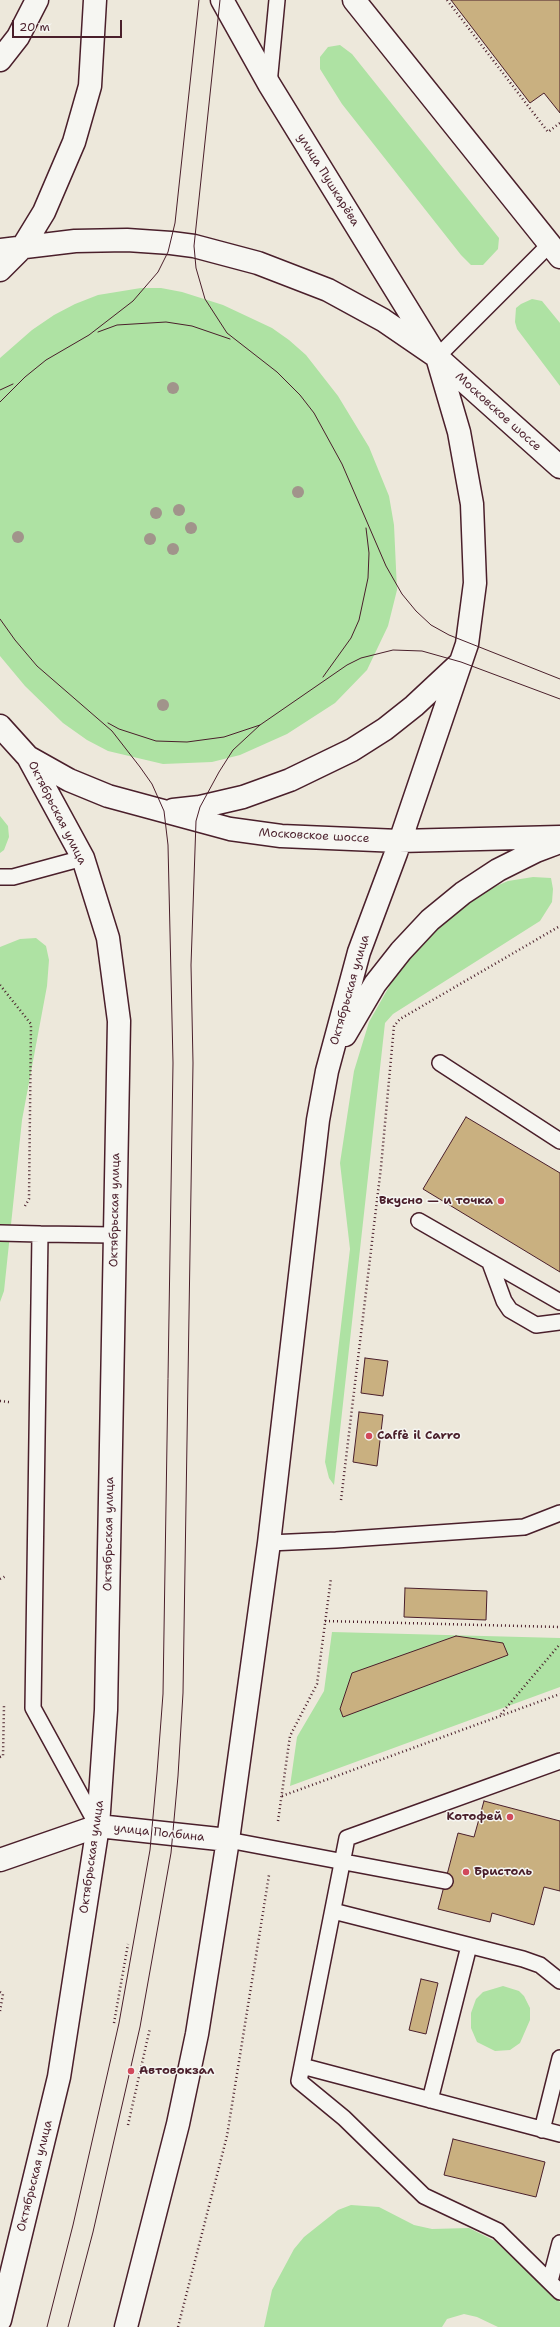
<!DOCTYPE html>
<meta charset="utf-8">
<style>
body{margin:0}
#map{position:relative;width:560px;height:2327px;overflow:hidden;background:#ede8db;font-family:"Shantell Sans",sans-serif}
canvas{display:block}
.scale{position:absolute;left:12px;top:20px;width:110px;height:18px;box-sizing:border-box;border:2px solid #4a1f2b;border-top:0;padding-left:5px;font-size:12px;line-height:14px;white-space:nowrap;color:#4a1f2b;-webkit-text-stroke:3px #f6f6f2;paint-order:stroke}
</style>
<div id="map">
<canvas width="560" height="2327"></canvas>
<div class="scale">20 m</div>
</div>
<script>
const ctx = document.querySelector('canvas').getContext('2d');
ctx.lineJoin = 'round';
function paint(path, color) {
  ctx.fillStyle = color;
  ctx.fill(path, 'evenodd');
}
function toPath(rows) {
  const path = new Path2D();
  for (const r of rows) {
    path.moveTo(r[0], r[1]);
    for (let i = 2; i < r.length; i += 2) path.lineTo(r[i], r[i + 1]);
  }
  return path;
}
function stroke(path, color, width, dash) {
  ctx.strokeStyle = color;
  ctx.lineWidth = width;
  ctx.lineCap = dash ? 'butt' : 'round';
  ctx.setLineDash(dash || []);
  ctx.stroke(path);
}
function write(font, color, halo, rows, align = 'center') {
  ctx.font = font + ' "Shantell Sans",sans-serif';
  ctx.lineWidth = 3;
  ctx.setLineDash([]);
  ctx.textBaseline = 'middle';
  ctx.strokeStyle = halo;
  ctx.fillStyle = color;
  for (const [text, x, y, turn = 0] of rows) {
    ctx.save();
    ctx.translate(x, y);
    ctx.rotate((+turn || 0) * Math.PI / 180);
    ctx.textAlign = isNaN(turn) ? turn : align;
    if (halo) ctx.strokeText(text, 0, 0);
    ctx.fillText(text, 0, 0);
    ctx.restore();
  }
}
paint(toPath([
 [340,45,352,54,499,238,498,249,483,265,471,265,461,255,342,104,320,69,320,57,328,47],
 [141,288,161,288,182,292,223,305,272,328,289,340,306,355,338,396,369,447,389,496,394,525,397,590,388,626,367,670,335,703,287,734,240,755,212,762,163,764,108,751,87,740,63,723,25,686,0,656,0,358,32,330,54,315,75,304,98,295],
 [532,299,542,301,560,323,560,386,517,329,515,322,516,308,521,304],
 [0,816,8,826,9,837,4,850,0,853],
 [533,877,551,878,553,889,552,902,540,921,393,1014,385,1023,334,1485,329,1478,325,1462,350,1249,340,1163,354,1071,369,1022,394,978,434,930,487,890,508,881],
 [36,938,46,946,49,960,47,986,22,1120,4,1291,0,1302,0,947,20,939],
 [332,1632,560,1638,560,1687,290,1786,297,1737,324,1691],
 [503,1986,519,1991,524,1996,530,2008,530,2020,520,2043,510,2050,495,2051,477,2042,471,2028,471,2013,476,1999,483,1992],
 [351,2205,379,2207,414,2225,432,2229,469,2228,495,2241,560,2302,560,2327,498,2327,477,2317,464,2314,447,2319,442,2327,264,2327,272,2290,294,2249,304,2237,338,2210]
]), '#aee2a3');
const building = toPath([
 [451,0,560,0,560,113,544,93,530,103,451,0],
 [466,1117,560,1173,560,1272,423,1189,466,1117],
 [365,1358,388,1361,383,1396,361,1393,365,1358],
 [359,1412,383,1415,377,1466,353,1462,359,1412],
 [405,1588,487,1591,486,1620,404,1617,405,1588],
 [456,1636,503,1643,508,1655,343,1717,340,1709,352,1673,456,1636],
 [484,1801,560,1821,560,1891,544,1887,534,1925,492,1913,490,1922,438,1909,458,1833,474,1837,484,1801],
 [421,1979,438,1983,426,2034,409,2030,421,1979],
 [453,2139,545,2162,536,2197,444,2175,453,2139]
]);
paint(building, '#c9b080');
stroke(building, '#4a1f2b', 1);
const service = toPath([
 [269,84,277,0],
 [437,357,549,245],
 [0,877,13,877,83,858],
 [440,1063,560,1141],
 [419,1221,560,1302],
 [0,1233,40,1234],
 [490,1263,504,1301,510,1310,536,1325,560,1322],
 [269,1543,336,1540,524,1527,560,1513],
 [560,1761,347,1838,299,2081,344,2118,424,2196,498,2231,560,2292],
 [97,1825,33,1708,40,1234,114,1235],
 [228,1840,445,1881],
 [333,1911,523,1959,540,1965,560,1981],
 [302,2066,560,2134],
 [430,2100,469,1946],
 [542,2130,560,2058],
 [550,2281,560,2243]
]);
const minor = toPath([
 [354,0,560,257]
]);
const tertiary = toPath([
 [0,1860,98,1826]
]);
const primary = toPath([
 [0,60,18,37,37,0],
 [0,250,75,241,127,240,171,243,194,246,258,263,328,290,383,320,437,357,560,467],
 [0,270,22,248,44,212,74,142,90,86,95,0],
 [0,726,28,757,69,780,108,796,230,829,281,836,399,841,560,837],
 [173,810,200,807,243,797,290,780,352,750,385,729,414,706,459,664],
 [345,1035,375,984,401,951,430,920,463,893,498,870,536,851,560,842],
 [98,1826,228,1840],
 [0,2320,59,2077,98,1826,106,1710,119,1021,108,938,83,858,28,757],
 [126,2327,178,2124,197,2034,228,1840,269,1543,318,1120,327,1071,359,952,396,853,467,644,475,583,472,504,459,432,437,357,269,84,222,0]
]);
stroke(service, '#4a1f2b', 18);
stroke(minor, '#4a1f2b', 25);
stroke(tertiary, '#4a1f2b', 25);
stroke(primary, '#4a1f2b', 25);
stroke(toPath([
 [447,0,548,132,560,123],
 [0,985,31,1024,29,1199,25,1206],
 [0,1401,9,1402],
 [341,1500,381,1167,394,1026,400,1019,560,926],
 [0,1579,6,1576],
 [325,1621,560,1627],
 [501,1714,560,1644],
 [0,1757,3,1756,4,1706],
 [282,1796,560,1694],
 [278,1821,290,1736,317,1684,331,1578],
 [0,1992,3,1994,0,2011],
 [114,2023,128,1944],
 [128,2125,150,2028],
 [178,2327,227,2136,269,1875]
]), '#4a1f2b', 2.5, [1, 3]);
stroke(service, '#f6f6f2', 15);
stroke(minor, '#f6f6f2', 22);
stroke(tertiary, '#f6f6f2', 22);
stroke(primary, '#f6f6f2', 22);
stroke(toPath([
 [220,0,194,246,196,268,205,299,227,333,277,372,300,395,314,413,342,464,386,566,402,594,416,611,431,625,449,635,560,679],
 [98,332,117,325,166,322,192,326,230,339],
 [0,390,13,384],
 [0,402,25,377,46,360,89,335,133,301,158,272,168,252,175,223,199,0],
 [0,619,15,640,37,666,112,731,140,767,152,784,164,811,168,845,173,1063,163,1694,157,1773,150,1850,119,2023,73,2225,47,2327],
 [323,677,351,638,359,620,368,578,369,553,366,528],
 [108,723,119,729,156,741,187,742,224,737,260,725,347,665,361,658,393,650,422,651,461,662,560,699],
 [68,2327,93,2232,140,2027,171,1853,178,1776,183,1693,193,1063,191,965,196,821,200,807,219,772,233,750,260,725]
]), '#4a1f2b', 1);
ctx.fillStyle = '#a1948b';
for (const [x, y] of [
 [173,388],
 [298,492],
 [179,510],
 [156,513],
 [191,528],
 [18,537],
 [150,539],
 [173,549],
 [163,705]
]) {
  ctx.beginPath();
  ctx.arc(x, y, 6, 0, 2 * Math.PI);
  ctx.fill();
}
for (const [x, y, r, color] of [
 [501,1201,4,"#d1495b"],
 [369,1436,4,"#d1495b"],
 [510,1817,4,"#d1495b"],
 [466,1872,4,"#d1495b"],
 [131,2071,4,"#d1495b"]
]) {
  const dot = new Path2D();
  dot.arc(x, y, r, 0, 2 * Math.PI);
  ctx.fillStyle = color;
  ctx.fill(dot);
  stroke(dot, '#f6f6f2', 1.5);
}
write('12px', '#4a1f2b', '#f6f6f2', [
 ["улица Пушкарёва",328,180,58],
 ["Московское шоссе",498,412,42],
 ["Октябрьская улица",57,813,63],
 ["Московское шоссе",314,836,3],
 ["Октябрьская улица",350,990,-74],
 ["Октябрьская улица",115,1210,-89],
 ["Октябрьская улица",109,1534,-89],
 ["улица Полбина",159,1833,6],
 ["Октябрьская улица",92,1857,-82],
 ["Октябрьская улица",35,2176,-76]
]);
write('bold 12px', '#4a1f2b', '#f6f6f2', [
 ["Вкусно — и точка",493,1201,"right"],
 ["Caffè il Carro",377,1436],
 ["Котофей",502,1817,"right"],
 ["Бристоль",474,1872],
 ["Автовокзал",139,2071]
], 'left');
</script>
